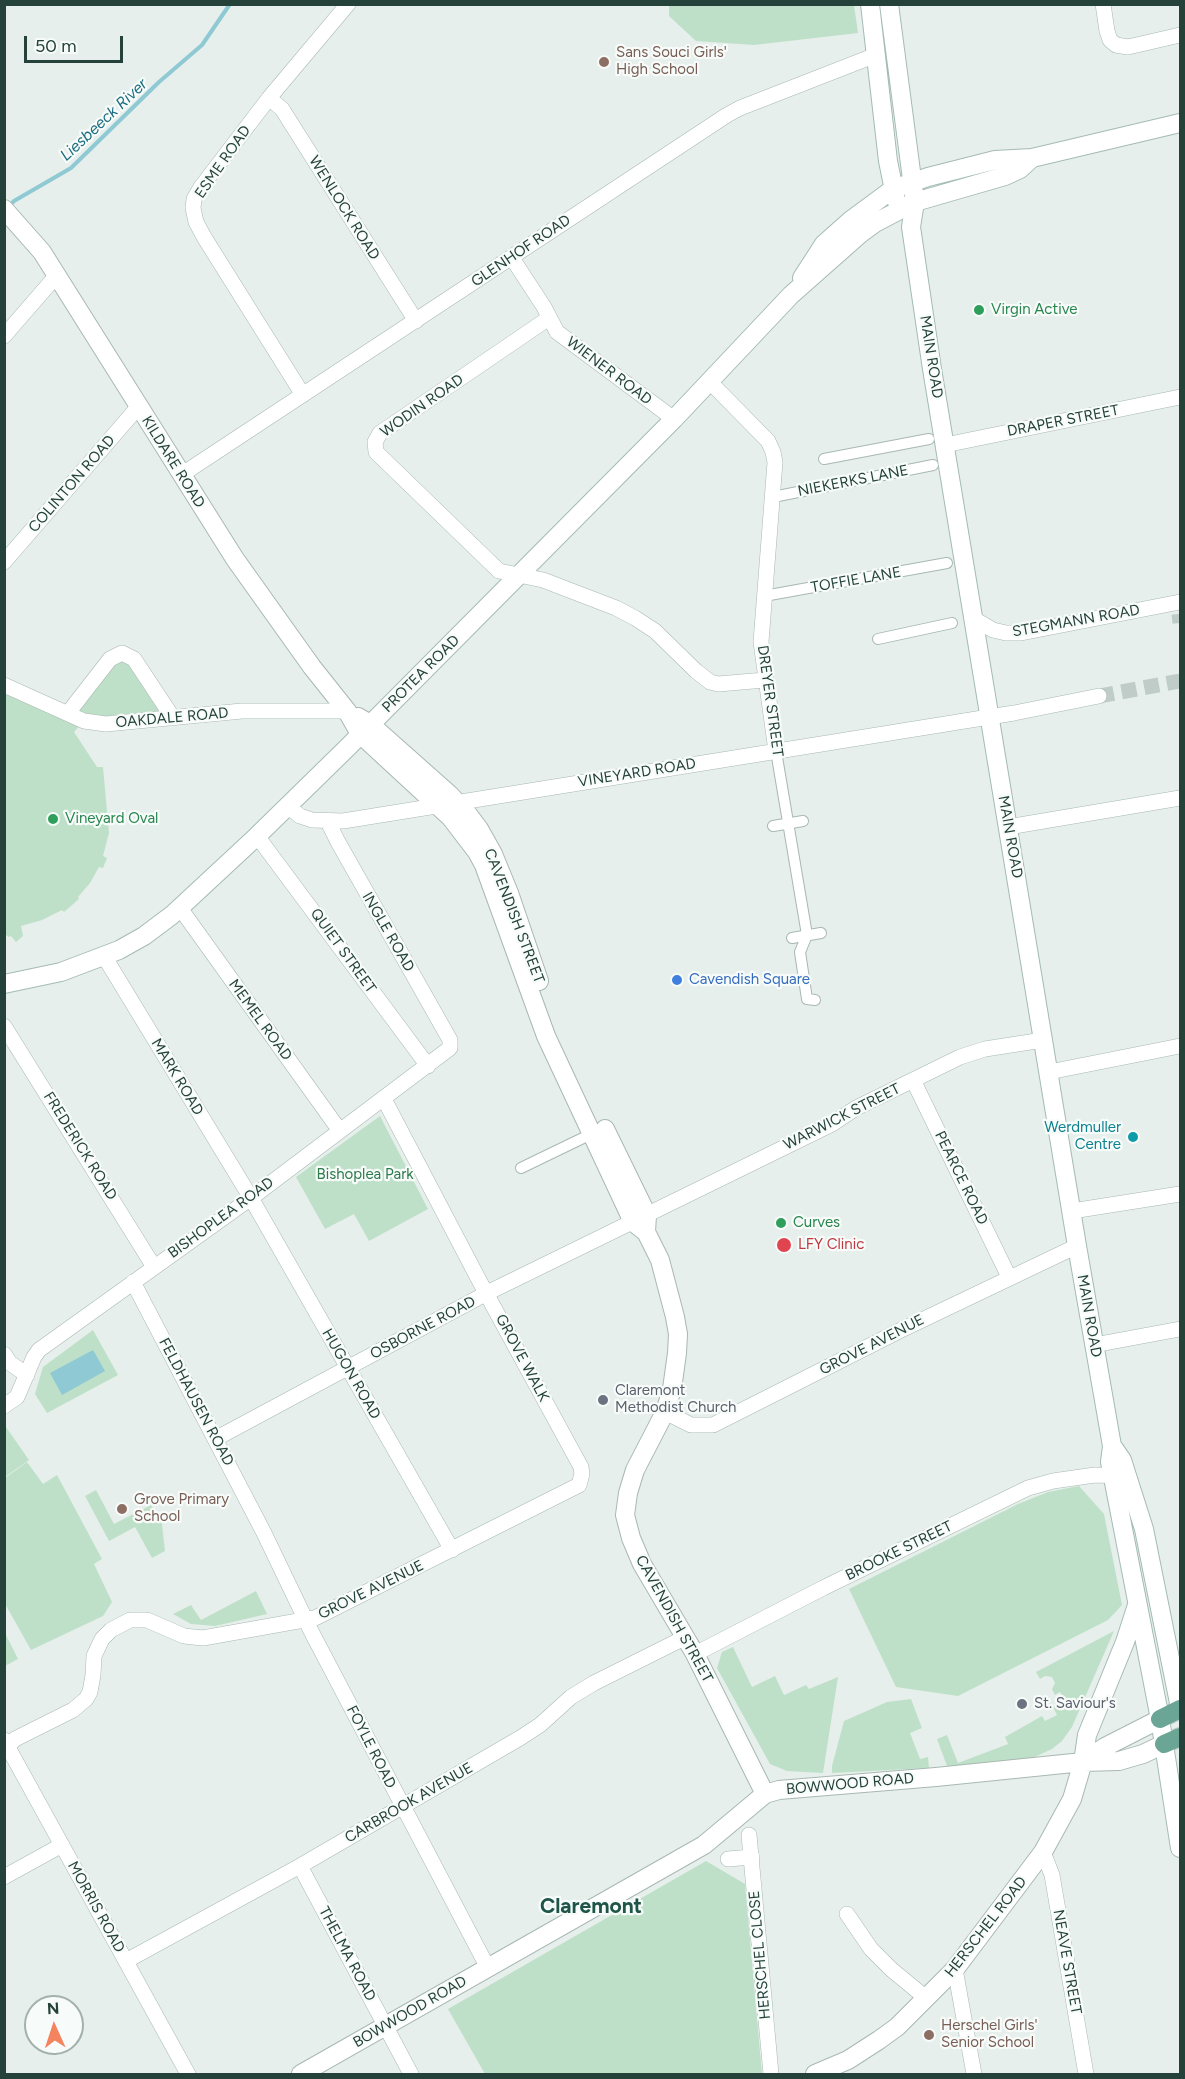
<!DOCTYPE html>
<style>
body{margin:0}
#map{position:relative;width:1185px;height:2079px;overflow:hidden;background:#e6efeb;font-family:Figtree,sans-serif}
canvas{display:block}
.frame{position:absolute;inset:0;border:6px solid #24423a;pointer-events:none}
.north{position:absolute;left:24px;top:1995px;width:60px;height:60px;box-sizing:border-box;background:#f7fbf9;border:2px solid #a3b1ad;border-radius:50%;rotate:357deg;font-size:16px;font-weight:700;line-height:24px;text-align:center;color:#24423a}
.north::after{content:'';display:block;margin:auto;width:21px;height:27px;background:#f4845f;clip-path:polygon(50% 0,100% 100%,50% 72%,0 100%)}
.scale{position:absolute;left:24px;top:36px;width:99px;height:27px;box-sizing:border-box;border:3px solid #24423a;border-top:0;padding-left:8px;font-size:18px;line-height:21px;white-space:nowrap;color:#24423a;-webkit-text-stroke:4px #f7fbf9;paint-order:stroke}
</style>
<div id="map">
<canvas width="1185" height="2079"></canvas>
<div class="frame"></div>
<div class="north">N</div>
<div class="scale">50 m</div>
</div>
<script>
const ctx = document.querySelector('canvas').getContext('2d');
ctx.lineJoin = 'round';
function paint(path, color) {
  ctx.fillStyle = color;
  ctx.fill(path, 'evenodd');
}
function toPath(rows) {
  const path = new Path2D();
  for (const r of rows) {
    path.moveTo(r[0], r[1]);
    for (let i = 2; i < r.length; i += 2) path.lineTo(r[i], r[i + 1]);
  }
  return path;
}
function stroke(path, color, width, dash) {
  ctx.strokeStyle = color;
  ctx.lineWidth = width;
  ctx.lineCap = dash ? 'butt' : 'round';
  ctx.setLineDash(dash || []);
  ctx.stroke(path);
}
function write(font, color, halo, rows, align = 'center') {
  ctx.font = font + ' Figtree,sans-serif';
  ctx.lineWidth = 4.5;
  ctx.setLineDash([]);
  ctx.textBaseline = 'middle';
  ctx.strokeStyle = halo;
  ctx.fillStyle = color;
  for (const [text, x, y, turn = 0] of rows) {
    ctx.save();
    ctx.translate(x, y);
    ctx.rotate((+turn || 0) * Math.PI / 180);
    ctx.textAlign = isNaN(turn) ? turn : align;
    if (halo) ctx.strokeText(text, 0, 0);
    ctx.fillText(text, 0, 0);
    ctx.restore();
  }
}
paint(toPath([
 [669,5,854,5,858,33,754,45,696,41,669,16],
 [120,654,173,718,84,721,74,732,97,767,103,767,109,833,103,856,107,858,103,868,99,867,90,883,78,897,79,899,64,912,62,910,42,920,21,926,23,936,16,942,11,936,9,937,4,934,4,685,67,713],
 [380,1116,428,1209,369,1241,354,1214,325,1229,296,1177],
 [93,1330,118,1375,47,1413,35,1394,43,1367],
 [6,1427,29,1460,5,1477,4,1428],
 [27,1462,43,1484,57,1475,102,1559,94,1564,112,1602,103,1616,31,1650,4,1602,5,1478],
 [1079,1486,1104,1514,1122,1605,1108,1620,958,1696,896,1687,849,1589,1018,1504,1048,1492],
 [96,1490,114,1524,151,1505,162,1524,165,1551,152,1558,135,1527,109,1541,85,1496],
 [256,1591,267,1614,215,1626,191,1624,173,1614,191,1605,201,1620],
 [1114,1631,1072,1727,1062,1741,1052,1749,1028,1760,947,1766,937,1739,947,1735,958,1763,1008,1744,1005,1737,1042,1716,1045,1721,1057,1715,1053,1707,1065,1700,1060,1692,1055,1695,1052,1689,1055,1683,1052,1677,1045,1676,1040,1679,1036,1672],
 [5,1633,18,1659,5,1666,4,1666],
 [733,1647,752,1687,775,1676,784,1695,806,1685,809,1689,838,1677,823,1773,787,1771,770,1764,717,1668,722,1652],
 [911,1699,922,1728,910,1733,920,1759,928,1757,929,1768,832,1773,832,1766,844,1721,887,1702],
 [706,1861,745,1884,762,2074,485,2074,448,2009]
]), '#bfe0c8');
paint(toPath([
 [93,1350,105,1371,62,1395,50,1373]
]), '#8ec9d4');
stroke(toPath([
 [9,206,14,201,71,168,159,82,202,45,230,4]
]), '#8ec9d4', 4);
stroke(toPath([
 [1179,614,1180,623],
 [1099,696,1180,681]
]), '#bfccc8', 15, [15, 8]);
const pedestrian = toPath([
 [824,459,929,439],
 [773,497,933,465],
 [764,596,947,563],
 [878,639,952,623],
 [776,751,807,935,800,952,807,999,815,1000],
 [773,826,803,821],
 [792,938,821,933],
 [521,1168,583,1138]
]);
const minor = toPath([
 [1103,4,1107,31,1110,40,1116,45,1128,47,1180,35],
 [269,98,282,109,416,321],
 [512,258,544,307,557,332,674,419],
 [549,318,380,433,375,442,376,452,499,571,543,580,616,608,635,618,655,631,696,671,710,682,718,684,765,680],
 [4,336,57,275],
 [709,381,768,441,773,452,775,462,761,642,776,751],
 [303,395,204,237,196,222,193,208,194,199,201,187,269,98,348,4],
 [945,445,1180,397],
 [181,475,727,115,740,108,876,55],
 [4,562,139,406],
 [974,619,993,630,1006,633,1021,633,1180,602],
 [4,685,84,721,106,724,242,711,347,711],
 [68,713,110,659,122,653,134,659,173,718],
 [287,806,300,816,312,820,343,821,1014,713,1099,696],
 [1008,827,1180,798],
 [257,836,428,1066],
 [180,908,340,1131],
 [104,956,251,1198,452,1550],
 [4,1026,154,1267],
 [1049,1072,1180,1046],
 [913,1080,1009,1277],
 [1072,1211,1180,1194],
 [133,1282,264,1533,311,1631,488,1968],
 [1094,1345,1180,1329],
 [4,1354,10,1363,27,1375],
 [4,1406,17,1397,34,1357,39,1350,251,1198,450,1048,450,1040,338,842,328,822],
 [665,1412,691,1425,713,1425,899,1331,1077,1246],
 [215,1439,487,1293,832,1124,856,1108,960,1057,985,1049,1043,1040],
 [695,1654,823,1588,1028,1488,1053,1481,1095,1475,1123,1476],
 [4,1740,188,2074],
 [4,1750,15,1739,73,1710,86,1699,90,1692,93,1675,94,1656,102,1639,111,1630,130,1620,147,1620,184,1636,203,1638,315,1618,579,1485,582,1474,581,1467,480,1282,384,1099],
 [749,1835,771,2074],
 [1043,1852,1052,1875,1086,2074],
 [728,1859,752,1857],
 [300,1866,411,2074],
 [4,1877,62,1845],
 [847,1914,871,1949,892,1970,926,1998],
 [126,1961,300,1866,520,1738,540,1725,571,1697,594,1683,686,1637],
 [955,1969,974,2074]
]);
const tertiary = toPath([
 [4,209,42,252,235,559,312,667,347,711,360,734,451,818,477,852,484,865,546,1036,633,1222,646,1232,660,1260,675,1317,678,1334,677,1353,672,1389,665,1412,635,1470,628,1493,625,1515,631,1538,642,1564,695,1654,765,1794],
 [358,717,370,724,450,795,467,813,479,829,493,854,509,893,539,981],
 [605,1129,647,1215,646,1232],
 [1083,1762,1105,1747,1160,1719],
 [301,2074,704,1845,765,1794,779,1790,936,1777,1083,1762,1119,1761,1143,1754,1164,1744],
 [815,2074,848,2060,879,2040,897,2027,955,1969,1043,1852,1072,1799,1083,1762]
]);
const secondary = toPath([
 [870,4,888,161,896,200],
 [889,4,915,202,911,227,932,369,1077,1246,1112,1446,1110,1462,1160,1719,1180,1848],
 [802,278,824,244,851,220,893,189,928,177,995,160,1032,158,1180,123],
 [4,984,61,972,119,950,144,936,172,915,257,836,347,748,674,419,791,295,860,234,875,223,915,202,1005,176,1020,169,1032,158],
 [1113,1447,1122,1460,1144,1529,1180,1708],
 [1083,1762,1087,1735,1125,1642,1137,1605]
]);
const primary = toPath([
 [1160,1719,1180,1709],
 [1164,1744,1180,1737]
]);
stroke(pedestrian, '#a8b8b2', 12);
stroke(minor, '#a8b8b2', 16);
stroke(tertiary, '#a8b8b2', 20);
stroke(secondary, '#a4bbb3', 20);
stroke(primary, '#c2cac8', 20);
stroke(pedestrian, '#fff', 10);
stroke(minor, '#fff', 15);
stroke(tertiary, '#fff', 18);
stroke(secondary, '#fff', 18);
stroke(primary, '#6aa596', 18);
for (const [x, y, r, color] of [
 [604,62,6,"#8d6e63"],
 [979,310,6,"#2e9e5b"],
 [53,819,6,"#2e9e5b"],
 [677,980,6,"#3f7fe0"],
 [1133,1137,6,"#0f9aa8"],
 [781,1223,6,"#2e9e5b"],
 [784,1245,8,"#e0444e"],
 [603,1400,6,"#6b7280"],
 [122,1509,6,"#8d6e63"],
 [1022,1704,6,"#6b7280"],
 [929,2035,6,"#8d6e63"]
]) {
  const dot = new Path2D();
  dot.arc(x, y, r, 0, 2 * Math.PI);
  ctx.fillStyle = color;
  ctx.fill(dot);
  stroke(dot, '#f7fbf9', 2);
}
write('15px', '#785e54', '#f7fbf9', [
 ["Sans Souci Girls'",616,53],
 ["High School",616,70],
 ["Grove Primary",134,1500],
 ["School",134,1517],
 ["Herschel Girls'",941,2026],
 ["Senior School",941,2043]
], 'left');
write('15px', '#24423a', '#f7fbf9', [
 ["ESME ROAD",223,162,-55],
 ["WENLOCK ROAD",344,208,58],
 ["GLENHOF ROAD",521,251,-34],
 ["MAIN ROAD",931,357,81],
 ["WIENER ROAD",609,371,37],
 ["WODIN ROAD",422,406,-35],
 ["DRAPER STREET",1063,421,-11],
 ["KILDARE ROAD",173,462,58],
 ["NIEKERKS LANE",853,481,-11],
 ["COLINTON ROAD",72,484,-49],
 ["TOFFIE LANE",856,580,-10],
 ["STEGMANN ROAD",1076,621,-10],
 ["PROTEA ROAD",421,674,-45],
 ["DREYER STREET",770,701,82],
 ["OAKDALE ROAD",172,718,-5],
 ["VINEYARD ROAD",637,773,-9],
 ["MAIN ROAD",1010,837,80],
 ["CAVENDISH STREET",514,916,69],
 ["INGLE ROAD",388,932,60],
 ["QUIET STREET",343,951,54],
 ["MEMEL ROAD",260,1020,54],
 ["MARK ROAD",177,1077,59],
 ["WARWICK STREET",842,1117,-27],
 ["FREDERICK ROAD",80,1146,58],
 ["PEARCE ROAD",961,1178,64],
 ["BISHOPLEA ROAD",221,1218,-36],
 ["MAIN ROAD",1089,1316,80],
 ["OSBORNE ROAD",423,1328,-28],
 ["GROVE AVENUE",872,1345,-27],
 ["GROVE WALK",522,1358,62],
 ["HUGON ROAD",351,1374,60],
 ["FELDHAUSEN ROAD",196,1402,62],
 ["BROOKE STREET",899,1551,-26],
 ["GROVE AVENUE",371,1590,-26],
 ["CAVENDISH STREET",674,1619,61],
 ["FOYLE ROAD",371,1747,63],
 ["BOWWOOD ROAD",850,1784,-5],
 ["CARBROOK AVENUE",409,1803,-30],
 ["MORRIS ROAD",96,1907,61],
 ["HERSCHEL ROAD",986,1927,-52],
 ["THELMA ROAD",347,1954,62],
 ["HERSCHEL CLOSE",760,1955,-95],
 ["NEAVE STREET",1067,1962,80],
 ["BOWWOOD ROAD",410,2012,-30]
]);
write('15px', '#27864d', '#f7fbf9', [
 ["Virgin Active",991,310],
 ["Vineyard Oval",65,819],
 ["Curves",793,1223]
], 'left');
write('15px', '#366cbe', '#f7fbf9', [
 ["Cavendish Square",689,980]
], 'left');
write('15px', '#0d838f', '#f7fbf9', [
 ["Werdmuller",1121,1128],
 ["Centre",1121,1145]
], 'right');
write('15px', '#2d7a4b', '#f7fbf9', [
 ["Bishoplea Park",365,1175]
]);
write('15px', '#be3a42', '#f7fbf9', [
 ["LFY Clinic",798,1245]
], 'left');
write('15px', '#5b616d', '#f7fbf9', [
 ["Claremont",615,1391],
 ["Methodist Church",615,1408],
 ["St. Saviour's",1034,1704]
], 'left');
write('italic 16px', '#1c6f80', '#f7fbf9', [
 ["Liesbeeck River",104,120,-43]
]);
write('bold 21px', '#1f5548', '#f7fbf9', [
 ["Claremont",591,1907]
]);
</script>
